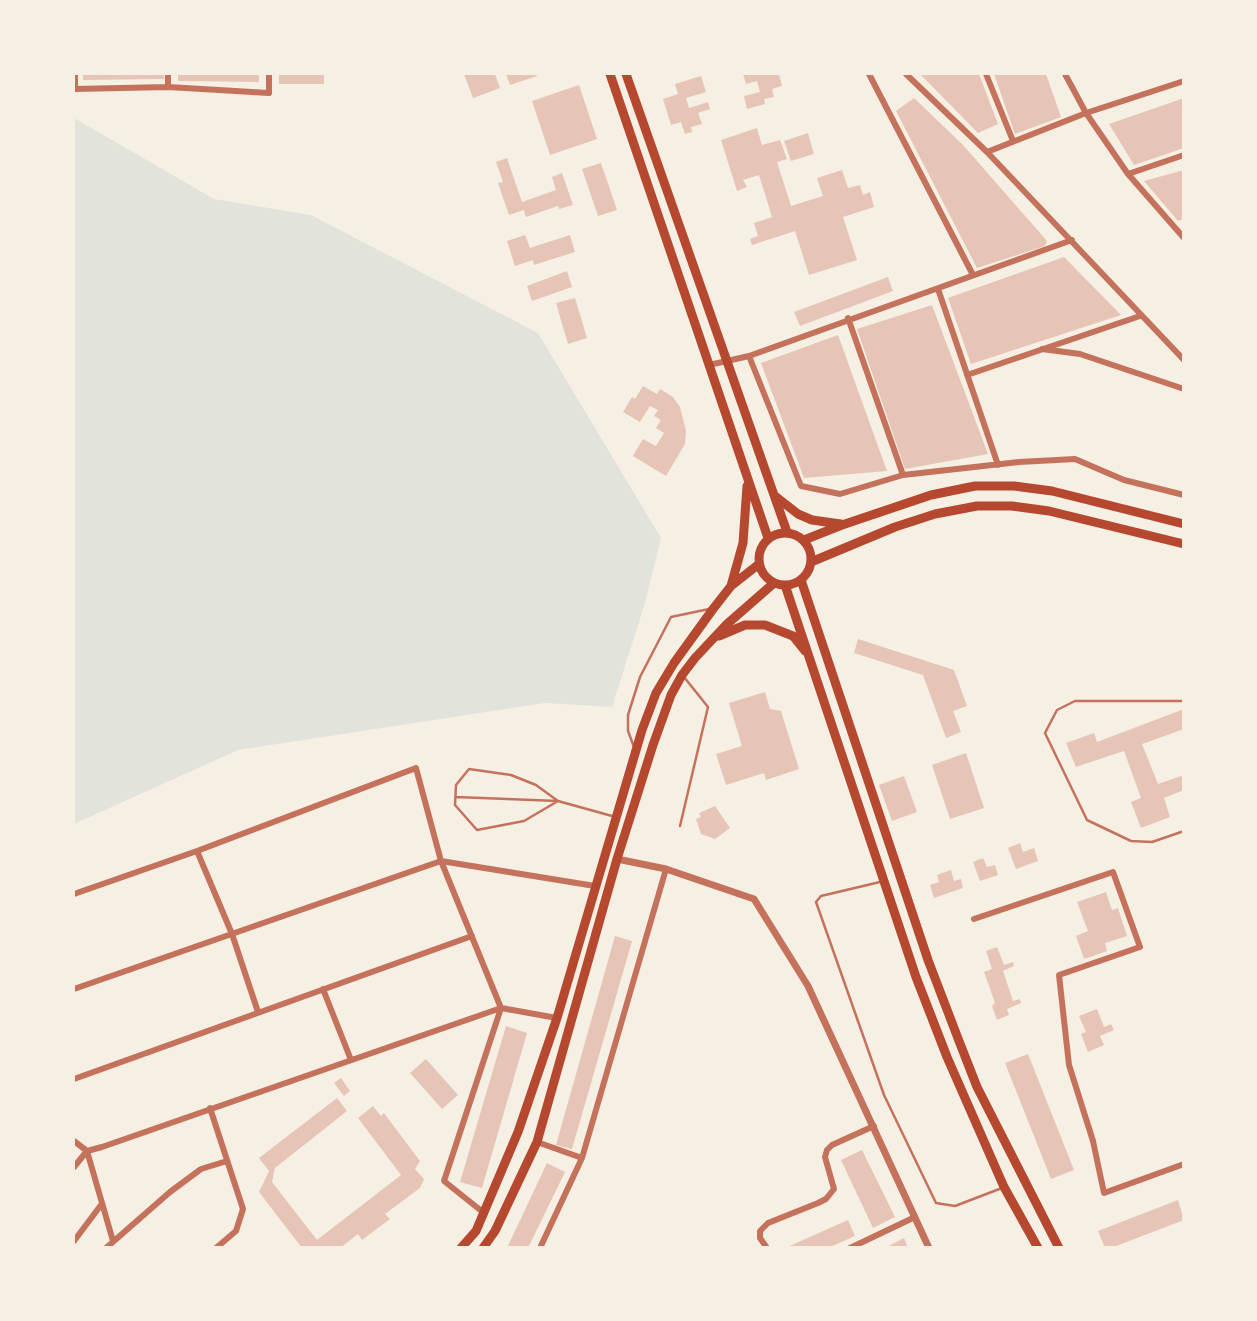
<!DOCTYPE html>
<style>
body{margin:0}
#map{position:relative;width:1257px;height:1321px;overflow:hidden;background:#f6efe4;font-family:Overpass,sans-serif}
canvas{display:block}
.frame{position:absolute;inset:0;border:75px solid #f6efe4;pointer-events:none}
</style>
<div id="map">
<canvas width="1257" height="1321"></canvas>
<div class="frame"></div>
</div>
<script>
const ctx = document.querySelector('canvas').getContext('2d');
ctx.lineJoin = 'round';
function paint(path, color) {
  ctx.fillStyle = color;
  ctx.fill(path, 'evenodd');
}
function toPath(rows) {
  const path = new Path2D();
  for (const r of rows) {
    if (r.length === 3) {
      path.moveTo(r[0] + r[2], r[1]);
      path.arc(r[0], r[1], r[2], 0, 2 * Math.PI);
      continue;
    }
    path.moveTo(r[0], r[1]);
    for (let i = 2; i < r.length; i += 2) path.lineTo(r[i], r[i + 1]);
  }
  return path;
}
function stroke(path, color, width, dash) {
  ctx.strokeStyle = color;
  ctx.lineWidth = width;
  ctx.lineCap = dash ? 'butt' : 'round';
  ctx.setLineDash(dash || []);
  ctx.stroke(path);
}
paint(toPath([
 [74,118,214,199,311,215,538,333,661,538,646,600,612,707,545,703,238,750,74,824]
]), '#e2e4dc');
paint(toPath([
 [83,74,164,74,164,79,83,80],
 [178,74,259,74,259,82,178,81],
 [279,74,324,74,324,84,279,84],
 [464,74,495,74,500,88,473,98],
 [506,74,536,74,537,76,510,85],
 [743,74,779,74,782,86,772,89,774,97,764,99,765,104,747,109,744,96,760,92,757,81,746,84],
 [920,74,979,74,998,124,978,133],
 [994,74,1046,74,1061,117,1015,134],
 [701,76,706,92,686,98,689,108,708,102,710,109,698,113,702,124,691,127,692,132,685,134,681,122,671,125,663,99,678,94,675,84],
 [579,85,597,139,550,155,532,101],
 [914,98,963,145,1047,241,1045,246,977,268,896,111],
 [1184,98,1184,148,1134,165,1109,124],
 [757,128,762,145,780,140,787,159,777,162,791,206,823,196,817,178,842,170,848,188,860,185,863,195,870,192,874,207,843,217,857,260,809,275,795,231,752,245,750,239,758,236,754,223,772,217,759,175,743,180,747,187,737,191,721,140],
 [808,133,814,154,791,161,784,141],
 [507,158,522,202,556,190,552,177,562,173,573,205,559,209,558,206,526,217,524,210,509,215,498,183,503,182,496,162],
 [601,163,617,210,598,216,582,169],
 [1184,170,1184,219,1178,221,1144,181],
 [525,235,530,248,570,235,575,252,534,265,533,260,515,266,507,241],
 [1064,257,1121,315,971,364,948,298],
 [567,271,572,287,532,301,527,286],
 [888,277,893,291,800,326,794,312],
 [575,298,587,338,568,344,556,303],
 [932,305,988,454,905,469,857,329],
 [838,335,887,471,804,478,761,363],
 [643,386,657,394,660,389,673,397,680,407,686,431,685,444,666,476,633,456,643,439,656,446,664,433,656,428,661,420,654,416,658,410,650,406,640,422,623,412,632,397,635,399],
 [858,639,954,670,967,706,953,711,961,732,946,738,923,675,854,653],
 [765,692,770,709,781,711,799,769,766,780,764,773,726,785,716,754,742,746,729,703],
 [1184,709,1184,729,1142,744,1158,784,1184,775,1184,790,1164,798,1170,817,1141,828,1131,802,1141,798,1124,751,1076,767,1066,743,1094,733,1097,742],
 [966,753,984,808,950,819,932,765],
 [904,776,917,812,892,821,879,785],
 [715,806,730,828,715,839,701,834,696,819,701,817,699,813],
 [1020,843,1023,852,1034,848,1038,861,1016,869,1008,848],
 [983,858,987,867,995,865,998,875,980,881,973,862],
 [951,870,954,881,961,879,963,888,934,898,930,885,939,882,937,875],
 [1106,892,1112,910,1118,908,1127,936,1105,943,1107,951,1084,959,1076,936,1088,931,1077,902],
 [615,936,632,941,572,1149,556,1145],
 [997,947,1004,965,1013,962,1014,966,1003,971,1013,1001,1020,999,1021,1003,1007,1009,1009,1015,997,1020,992,1006,995,1003,984,972,992,969,986,951],
 [1097,1009,1104,1027,1111,1024,1114,1030,1100,1036,1104,1045,1088,1052,1081,1034,1086,1032,1079,1016],
 [506,1026,527,1033,482,1188,460,1182],
 [1028,1054,1074,1170,1051,1179,1005,1063],
 [426,1059,458,1095,442,1109,410,1073],
 [341,1078,350,1091,344,1096,334,1083],
 [337,1098,347,1111,275,1168,272,1182,317,1240,401,1175,358,1118,373,1106,381,1116,384,1113,420,1161,415,1169,424,1179,420,1188,385,1214,390,1219,362,1240,358,1234,340,1248,302,1248,259,1192,269,1171,259,1158],
 [862,1150,895,1217,873,1228,841,1160],
 [547,1163,565,1172,528,1248,507,1248],
 [1178,1200,1184,1220,1111,1248,1105,1248,1098,1231],
 [848,1220,855,1236,828,1248,785,1248],
 [904,1238,908,1248,885,1248]
]), '#e6c5b7');
stroke(toPath([
 [1184,701,1075,701,1057,710,1045,733,1087,820,1131,841,1152,842,1184,831],
 [634,747,628,731,628,715,640,677,671,617,709,609],
 [456,797,558,801],
 [558,801,524,821,477,830,455,805,456,785,469,769,511,775,536,785,558,801,612,816],
 [680,826,708,707,684,677],
 [880,882,821,896,816,902,884,1095,936,1203,955,1206,1002,1188]
]), '#c5725c', 2.5);
stroke(toPath([
 [75,74,75,89,168,87,269,93,269,74],
 [168,74,168,87],
 [869,74,973,275],
 [906,74,987,152,1184,360],
 [986,74,1013,141],
 [1065,74,1086,113,1128,174,1184,238],
 [987,152,1086,113,1184,81],
 [1128,174,1184,155],
 [938,289,998,465],
 [848,318,903,475],
 [1042,349,1080,354,1184,389],
 [749,356,801,486,840,494,903,475,1019,462,1075,459,1124,480,1184,495],
 [709,365,749,356,1072,240],
 [967,375,1140,316],
 [197,851,232,934,258,1012],
 [74,894,197,851,416,768,441,861,501,1008,444,1181,484,1213],
 [974,919,1113,872,1140,947,1059,975,1069,1065,1093,1141,1104,1193,1184,1164],
 [74,989,441,861,595,886],
 [323,989,351,1060],
 [74,1079,472,936],
 [210,1108,243,1209,236,1231,216,1248],
 [74,1141,87,1151,102,1147,501,1008,557,1018],
 [537,1142,582,1158],
 [74,1167,87,1151,113,1241],
 [74,1241,101,1205],
 [106,1248,170,1192,201,1169,227,1161],
 [540,1248,582,1158,666,869],
 [767,1248,760,1238,760,1231,768,1223,818,1203,826,1199,834,1189,825,1157,827,1150,832,1145,874,1126],
 [850,1248,915,1217]
]), '#c5725c', 6);
stroke(toPath([
 [617,859,666,869,754,899,808,986,929,1248]
]), '#c5725c', 7);
stroke(toPath([
 [610,74,768,538],
 [626,74,787,532],
 [775,496,798,514,812,520,841,524],
 [785,559,26],
 [804,540,842,525,931,495,975,486,1014,486,1052,491,1184,524],
 [811,562,895,527,935,514,977,506,1012,506,1049,511,1184,544],
 [801,580,928,960,959,1041,977,1087,1059,1248],
 [785,585,916,977,947,1057,1004,1187,1038,1248],
 [731,586,743,543,747,486],
 [719,636,745,625,765,625,793,636,805,651],
 [461,1248,476,1231,518,1132,557,1018,642,730,656,693,674,663,713,609,731,586,759,564],
 [483,1248,495,1231,537,1142,617,859,653,745,671,695,682,675,695,658,726,625,774,583]
]), '#b5482f', 9);
</script>
